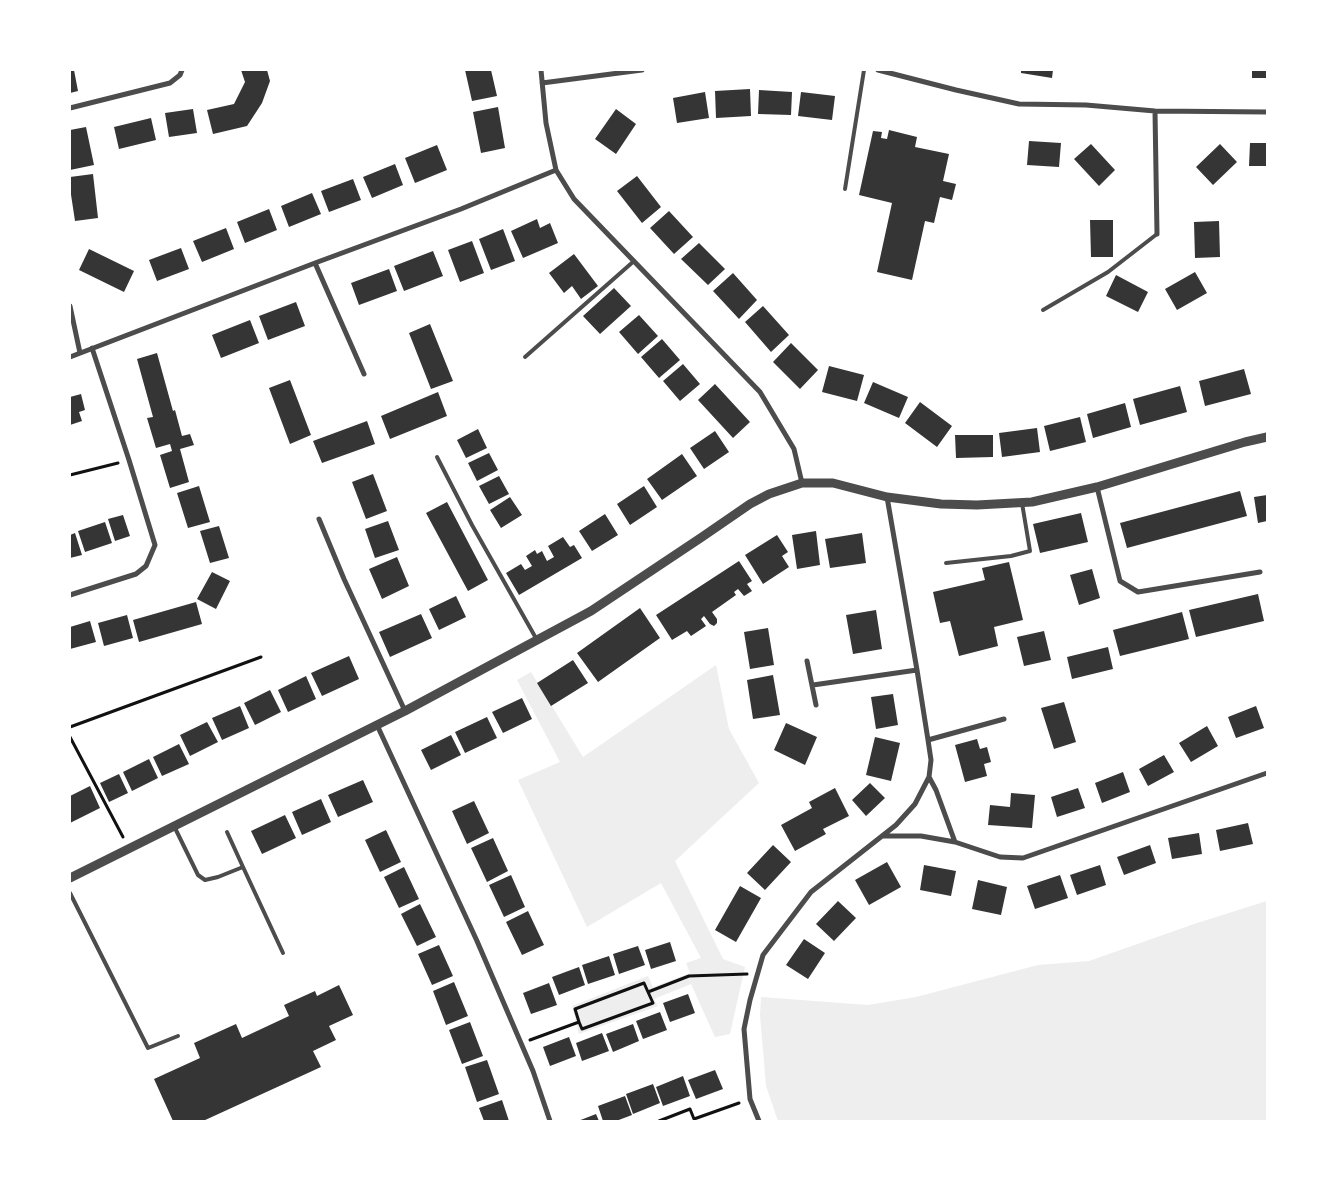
<!DOCTYPE html>
<style>
body{margin:0}
#map{position:relative;width:1337px;height:1191px;overflow:hidden;background:#fff;font-family:"PT Serif",serif}
canvas{display:block}
.frame{position:absolute;inset:0;border:71px solid #fff;pointer-events:none}
</style>
<div id="map">
<canvas width="1337" height="1191"></canvas>
<div class="frame"></div>
</div>
<script>
const ctx = document.querySelector('canvas').getContext('2d');
ctx.lineJoin = 'round';
function paint(path, color) {
  ctx.fillStyle = color;
  ctx.fill(path, 'evenodd');
}
function toPath(rows) {
  const path = new Path2D();
  for (const r of rows) {
    path.moveTo(r[0], r[1]);
    for (let i = 2; i < r.length; i += 2) path.lineTo(r[i], r[i + 1]);
  }
  return path;
}
function stroke(path, color, width, dash) {
  ctx.strokeStyle = color;
  ctx.lineWidth = width;
  ctx.lineCap = dash ? 'butt' : 'round';
  ctx.setLineDash(dash || []);
  ctx.stroke(path);
}
paint(toPath([
 [716,665,729,729,759,783,675,861,723,959,745,967,730,1034,715,1037,691,984,654,999,658,1006,579,1034,572,1006,648,976,653,987,690,973,686,963,701,958,661,883,587,927,518,780,560,762,517,680,531,672,583,757],
 [1267,901,1267,1121,778,1121,766,1086,760,1015,761,997,868,1005,916,997,1038,965,1089,961,1197,923]
]), '#eee');
paint(toPath([
 [70,70,74,70,78,91,70,93],
 [241,70,267,70,270,81,262,103,247,126,213,134,207,110,234,104,245,82],
 [465,70,491,70,497,96,472,101],
 [1021,70,1053,70,1052,78,1021,73],
 [1252,70,1267,70,1267,78,1252,78],
 [750,89,751,116,716,118,715,91],
 [759,90,792,92,791,115,758,114],
 [705,92,709,118,677,123,673,98],
 [801,92,835,96,832,120,798,116],
 [498,107,505,148,481,153,473,112],
 [193,109,197,133,169,137,165,113],
 [616,109,636,124,616,154,595,139],
 [151,118,156,140,119,149,114,127],
 [86,127,94,165,70,170,70,130],
 [889,130,917,137,915,147,949,154,943,181,956,184,952,200,940,197,934,223,925,221,912,280,877,272,892,203,859,195,873,131,882,132,881,138,887,139],
 [1029,141,1061,143,1059,167,1027,165],
 [1250,143,1267,143,1267,166,1249,166],
 [1091,144,1115,170,1099,186,1074,159],
 [1220,144,1237,162,1213,185,1196,167],
 [437,145,447,170,415,183,405,158],
 [395,164,403,185,372,198,363,177],
 [93,174,98,218,75,221,70,188,70,177],
 [637,176,661,207,642,223,617,191],
 [353,179,361,200,329,212,321,191],
 [312,193,321,214,289,227,281,206],
 [269,209,277,230,245,243,237,222],
 [669,211,693,237,674,254,650,228],
 [537,219,540,228,550,223,558,243,523,258,511,231],
 [1090,220,1113,220,1113,257,1091,257],
 [1219,221,1220,257,1195,258,1194,222],
 [226,228,234,249,202,262,193,241],
 [503,229,515,261,491,270,479,239],
 [472,241,484,273,460,282,448,250],
 [699,243,725,269,708,285,681,259],
 [181,248,189,269,157,281,149,260],
 [89,249,134,271,124,292,79,270],
 [433,251,443,276,404,291,394,266],
 [574,254,598,286,581,299,572,286,564,293,549,273],
 [389,269,397,291,359,305,351,283],
 [1195,272,1207,293,1177,310,1165,289],
 [733,273,757,300,739,319,713,291],
 [1116,275,1148,292,1138,312,1106,296],
 [614,288,631,306,600,334,583,316],
 [296,302,305,326,268,340,259,316],
 [763,306,789,335,771,352,745,322],
 [639,315,658,336,638,354,619,332],
 [250,320,259,343,221,358,212,335],
 [430,324,453,381,431,389,409,333],
 [662,339,680,360,659,378,641,357],
 [791,343,818,370,800,389,773,362],
 [157,353,173,411,175,410,182,436,190,434,194,445,180,449,189,482,170,488,160,455,172,451,170,444,156,448,147,418,153,417,137,359],
 [683,364,700,384,680,401,663,381],
 [829,366,864,375,857,401,822,392],
 [1244,369,1251,394,1205,406,1199,381],
 [290,380,311,435,290,444,269,388],
 [873,382,908,397,899,418,864,403],
 [715,384,750,422,733,438,698,400],
 [1180,386,1187,412,1140,425,1133,399],
 [438,392,447,416,390,439,381,416],
 [81,394,85,410,79,412,82,421,70,425,70,397],
 [920,402,952,426,937,447,905,423],
 [1125,403,1131,427,1093,438,1087,414],
 [1080,417,1086,442,1050,451,1044,426],
 [367,421,375,444,322,463,313,441],
 [1037,428,1040,452,1002,457,999,433],
 [478,429,487,448,466,458,457,440],
 [715,431,729,452,704,469,690,448],
 [955,435,993,435,993,457,956,458],
 [489,453,498,470,477,481,468,463],
 [682,454,697,476,662,500,647,479],
 [373,474,387,511,366,519,352,482],
 [499,476,509,494,489,504,479,486],
 [199,486,210,522,188,528,177,493],
 [644,486,657,507,630,525,617,504],
 [1240,491,1247,516,1127,548,1120,523],
 [1267,495,1267,521,1258,523,1254,497],
 [510,497,522,515,501,528,490,510],
 [447,502,488,580,468,591,426,513],
 [1081,513,1088,542,1040,553,1033,524],
 [605,514,618,535,592,551,579,531],
 [123,515,130,536,115,541,108,519],
 [388,521,399,550,375,558,365,529],
 [105,522,112,543,85,552,78,531],
 [219,526,229,558,210,563,200,531],
 [816,531,820,565,797,569,792,535],
 [75,533,82,555,70,558,70,535],
 [862,533,866,563,830,568,825,539],
 [777,535,788,552,782,556,789,567,763,584,745,555],
 [563,537,570,547,574,545,582,558,519,595,506,573,521,564,525,570,532,566,526,556,535,550,537,554,542,551,547,561,554,557,548,546],
 [397,557,409,586,382,599,369,569],
 [739,561,752,581,747,584,752,591,744,596,738,589,734,592,736,595,712,612,717,619,717,623,714,626,710,624,704,616,701,619,706,626,691,636,687,631,672,640,656,615],
 [1009,562,1023,620,994,627,998,646,959,656,950,621,940,623,933,592,985,580,982,568],
 [1092,569,1100,598,1079,605,1070,575],
 [212,572,230,581,216,609,197,599],
 [1258,594,1264,621,1196,637,1189,610],
 [456,596,466,617,439,630,429,609],
 [196,602,202,624,139,642,133,620],
 [640,608,660,638,598,682,577,653],
 [876,610,882,649,853,654,846,615],
 [1182,612,1189,639,1120,656,1113,630],
 [421,614,432,638,390,657,379,632],
 [127,615,133,638,104,646,98,623],
 [90,621,96,642,70,649,70,627],
 [768,628,774,665,750,669,744,632],
 [1044,631,1051,660,1024,666,1017,637],
 [1108,647,1113,669,1072,679,1067,657],
 [349,656,359,679,322,696,311,673],
 [573,660,588,683,551,706,537,683],
 [773,675,780,715,753,719,747,680],
 [306,676,316,699,288,712,278,690],
 [270,690,281,712,255,725,244,703],
 [893,694,898,725,876,729,871,697],
 [522,698,532,719,503,733,492,712],
 [1064,702,1076,742,1054,749,1041,708],
 [240,706,249,728,222,740,212,718],
 [1256,706,1264,728,1236,738,1228,717],
 [487,717,497,738,465,753,455,732],
 [207,722,218,742,190,756,180,735],
 [786,723,817,737,805,765,774,750],
 [1207,726,1218,746,1191,762,1179,743],
 [451,735,461,755,431,770,421,750],
 [875,737,900,743,891,781,866,775],
 [977,739,980,749,987,747,991,762,984,764,987,776,965,782,955,745],
 [179,744,189,764,162,776,153,757],
 [1164,755,1174,772,1148,786,1139,769],
 [149,759,158,778,132,791,123,772],
 [1123,772,1130,792,1102,803,1095,783],
 [119,774,128,793,109,802,100,783],
 [363,780,373,802,338,817,328,795],
 [870,783,885,798,866,816,852,800],
 [90,786,100,808,70,823,70,796],
 [835,788,849,816,823,829,826,834,795,851,781,825,812,808,809,802],
 [1078,788,1085,808,1057,817,1051,797],
 [1011,793,1035,795,1032,828,988,825,990,805,1010,807],
 [321,799,331,822,302,835,292,812],
 [474,801,489,833,467,844,452,811],
 [285,815,296,838,262,854,251,831],
 [1248,823,1253,844,1220,851,1216,830],
 [386,830,401,862,380,872,365,840],
 [1199,833,1202,854,1172,859,1168,838],
 [493,838,508,871,487,882,471,848],
 [773,845,791,862,765,890,747,873],
 [1150,845,1156,863,1124,875,1117,857],
 [887,862,901,887,869,905,855,880],
 [924,865,956,871,951,896,920,890],
 [1100,865,1106,885,1077,895,1070,875],
 [404,867,419,899,399,908,384,877],
 [511,875,525,907,504,917,489,885],
 [1060,875,1068,898,1035,909,1027,886],
 [978,880,1007,887,1001,915,972,909],
 [740,886,761,898,736,942,715,930],
 [838,901,856,918,834,941,816,924],
 [420,904,436,937,417,946,401,914],
 [528,911,544,945,522,955,506,922],
 [804,939,825,953,808,979,786,965],
 [670,942,676,961,651,969,645,950],
 [439,945,453,976,432,985,418,954],
 [638,946,645,965,619,974,613,954],
 [609,956,615,975,588,984,582,965],
 [579,967,585,985,559,995,552,977],
 [454,982,468,1016,446,1025,433,991],
 [549,983,557,1005,531,1014,523,993],
 [339,985,353,1015,329,1026,336,1040,313,1051,321,1067,203,1121,173,1121,154,1079,200,1058,194,1043,236,1024,242,1038,289,1016,284,1005,315,991,317,996],
 [688,994,695,1013,670,1022,663,1003],
 [660,1012,667,1030,643,1039,636,1021],
 [470,1022,483,1056,462,1064,449,1030],
 [633,1024,639,1041,613,1052,606,1034],
 [602,1033,609,1051,582,1061,576,1043],
 [569,1037,576,1056,550,1066,543,1047],
 [487,1060,499,1094,477,1102,465,1067],
 [715,1070,723,1089,696,1099,688,1080],
 [683,1076,690,1096,663,1106,656,1087],
 [653,1084,660,1103,633,1114,626,1094],
 [625,1096,632,1115,616,1121,603,1121,598,1106],
 [502,1100,509,1121,484,1121,479,1108],
 [596,1114,599,1121,578,1121]
]), '#353535');
stroke(toPath([
 [70,475,118,463],
 [70,727,261,657],
 [70,737,123,837],
 [579,1022,582,1029,653,1003,648,992],
 [530,1040,579,1022,575,1009,644,983,648,992,689,976,747,974],
 [659,1121,690,1109,694,1119,739,1103]
]), '#111', 3);
stroke(toPath([
 [845,189,864,70],
 [1043,310,1108,272,1157,234],
 [525,357,634,261],
 [437,457,472,525,537,640],
 [946,563,1011,556,1030,551,1022,503],
 [174,826,198,875,205,880,218,877,243,867,283,953],
 [227,832,243,867],
 [70,893,148,1048,178,1036]
]), '#4c4c4c', 4);
stroke(toPath([
 [541,70,546,123,556,170,574,199,760,392,794,449,802,483],
 [878,70,956,90,1019,104,1086,105,1155,111,1267,112],
 [542,83,642,70],
 [70,108,170,83,180,75,182,70],
 [1155,111,1157,234],
 [315,263,364,374],
 [70,306,80,353],
 [70,357,315,263,461,209,556,170],
 [1097,487,1120,581,1138,592,1260,572],
 [319,519,344,579,405,711],
 [70,595,136,574,146,566,155,545,129,460,92,348],
 [807,661,816,705],
 [813,685,917,670],
 [377,725,477,941,533,1071,550,1121],
 [928,740,1004,719],
 [882,836,921,836,955,842,936,790,929,777],
 [955,842,1000,857,1023,858,1267,773],
 [759,1121,750,1099,744,1029,750,1000,763,955,811,892,896,825,915,804,929,777,931,760,928,740,917,670,887,497]
]), '#4c4c4c', 5);
stroke(toPath([
 [70,878,405,711,591,611,702,537,750,504,769,494,802,483,833,483,887,497,941,504,977,505,1032,502,1097,487,1245,442,1267,437]
]), '#4c4c4c', 9);
</script>
